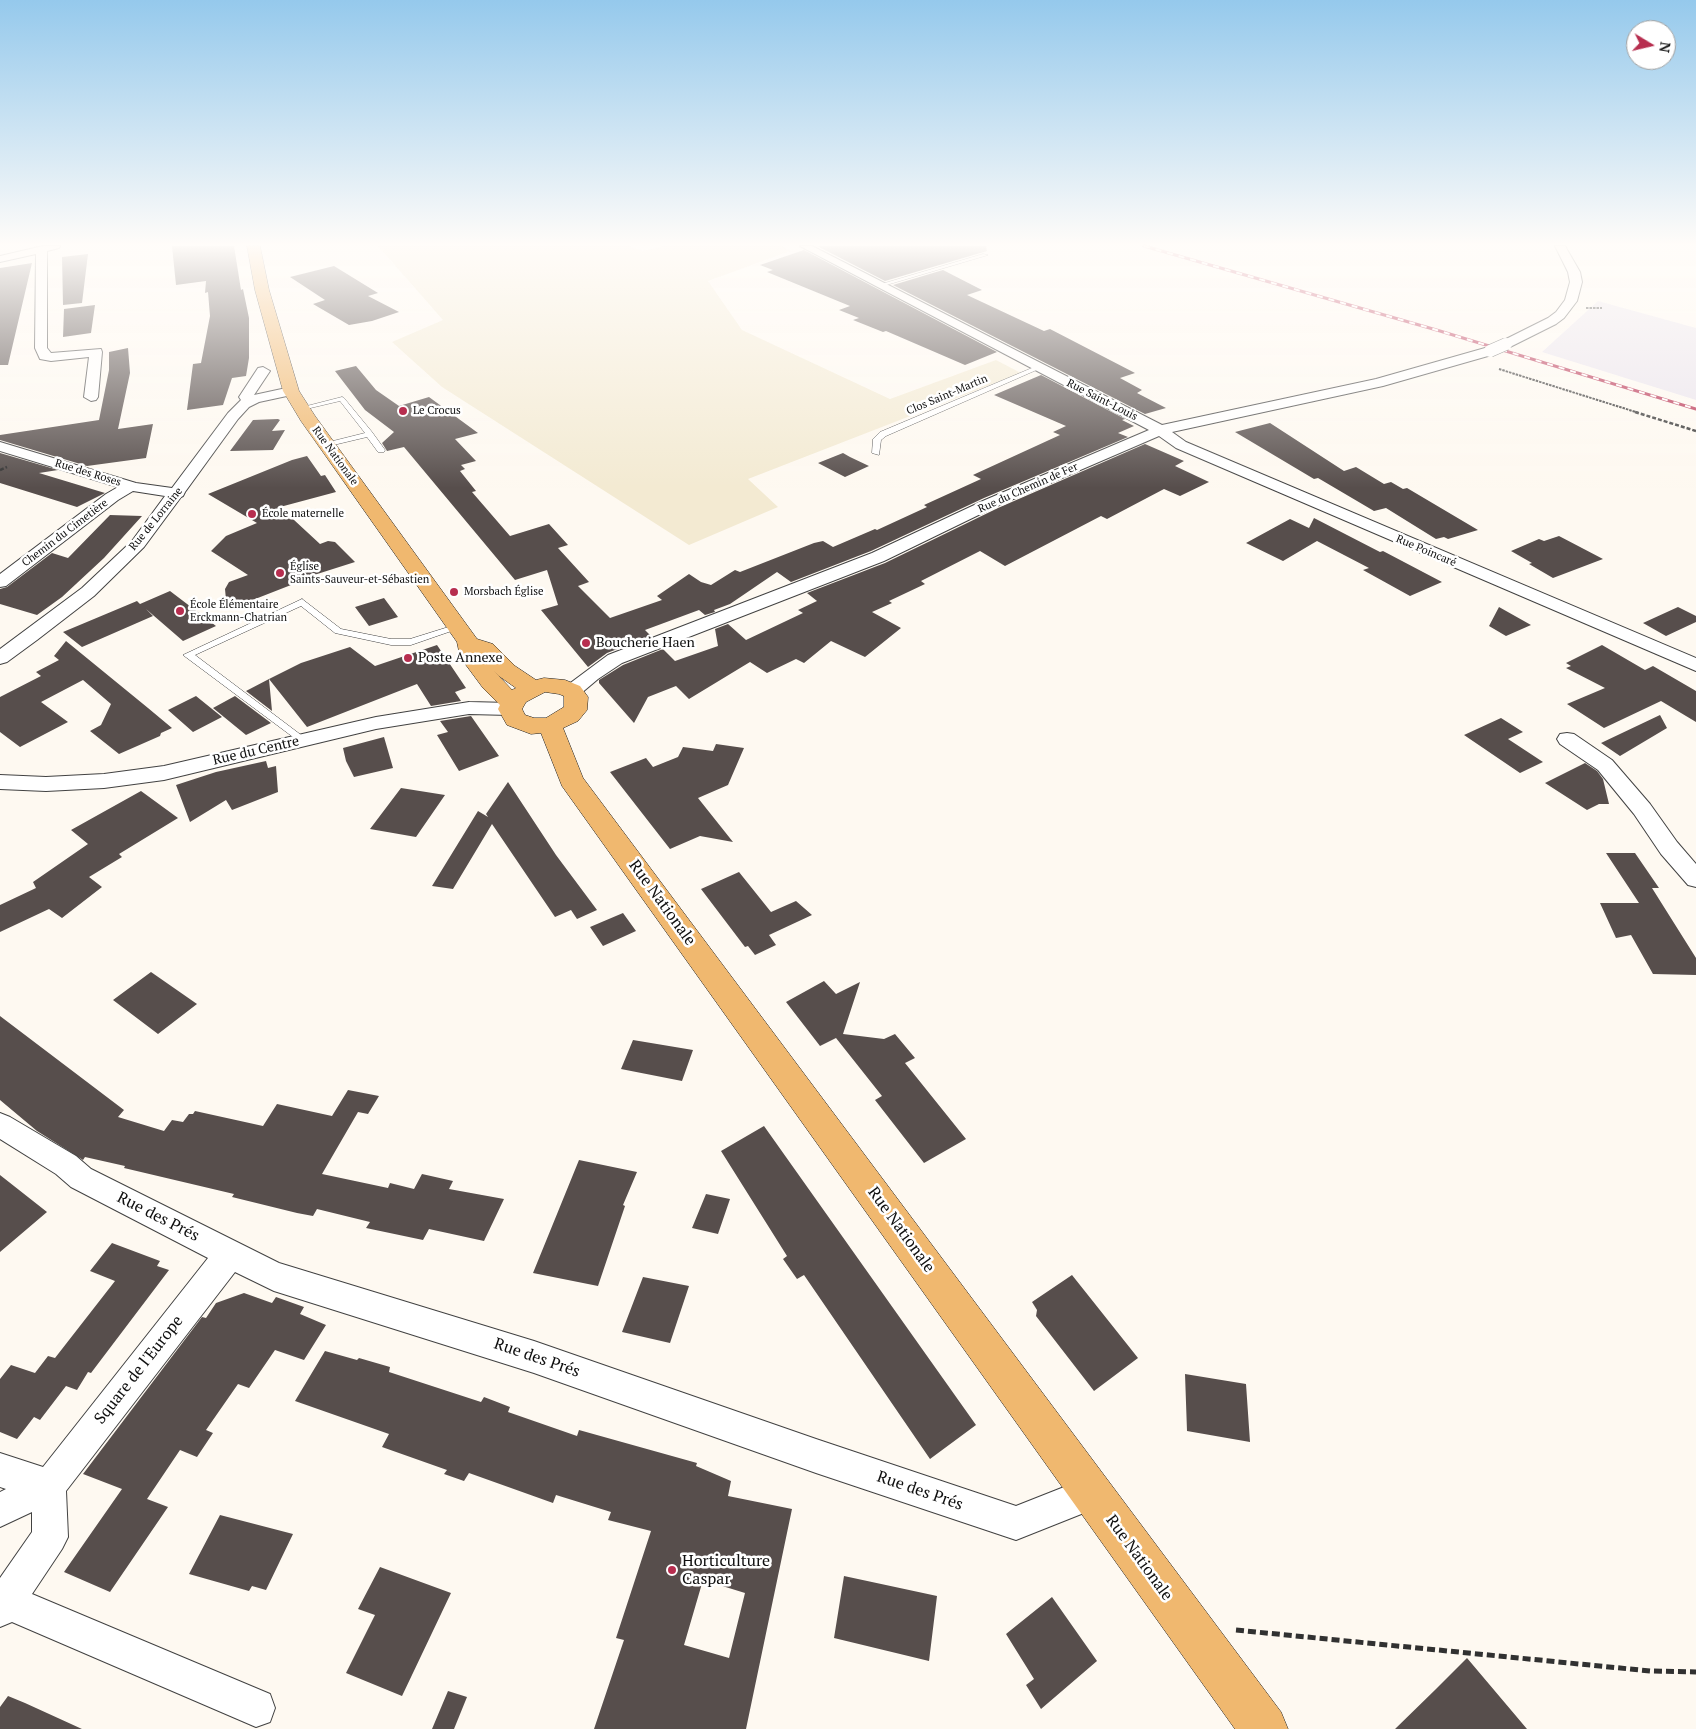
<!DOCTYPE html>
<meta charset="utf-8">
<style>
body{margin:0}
#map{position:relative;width:1696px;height:1729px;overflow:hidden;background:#fef9f1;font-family:"PT Serif",serif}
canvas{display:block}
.north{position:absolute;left:1626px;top:20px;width:50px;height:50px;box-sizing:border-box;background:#fff;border:1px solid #9f9f9f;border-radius:50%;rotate:99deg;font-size:14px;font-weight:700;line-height:20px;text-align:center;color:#0f0f0f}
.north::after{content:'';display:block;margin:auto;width:18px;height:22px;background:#b72e4f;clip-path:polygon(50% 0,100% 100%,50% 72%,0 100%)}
</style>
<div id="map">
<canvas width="1696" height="1729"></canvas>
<div class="north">N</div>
</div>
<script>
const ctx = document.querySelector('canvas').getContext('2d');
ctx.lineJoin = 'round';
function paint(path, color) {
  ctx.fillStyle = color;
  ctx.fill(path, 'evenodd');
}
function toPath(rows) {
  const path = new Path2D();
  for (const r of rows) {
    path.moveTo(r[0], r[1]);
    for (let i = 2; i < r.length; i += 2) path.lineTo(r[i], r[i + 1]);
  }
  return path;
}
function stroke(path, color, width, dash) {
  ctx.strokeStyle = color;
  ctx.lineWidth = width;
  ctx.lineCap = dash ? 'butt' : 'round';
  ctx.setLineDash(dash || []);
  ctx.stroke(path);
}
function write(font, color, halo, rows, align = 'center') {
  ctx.font = font + ' "PT Serif",serif';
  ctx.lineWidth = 5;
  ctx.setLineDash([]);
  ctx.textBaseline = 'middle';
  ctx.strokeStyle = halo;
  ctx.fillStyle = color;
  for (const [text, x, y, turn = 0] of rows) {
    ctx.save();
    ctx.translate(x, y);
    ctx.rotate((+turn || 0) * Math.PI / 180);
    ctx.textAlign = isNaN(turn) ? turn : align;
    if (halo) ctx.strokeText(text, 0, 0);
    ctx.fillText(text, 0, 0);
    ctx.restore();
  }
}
paint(toPath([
 [1598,301,1696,328,1696,400,1542,352]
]), '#eae4ed');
paint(toPath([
 [378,246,628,246,643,251,665,246,781,246,790,251,708,281,742,330,890,399,996,360,1021,373,748,479,778,507,689,545,442,387,392,342,443,320]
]), '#f3ead2');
paint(toPath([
 [172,246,234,246,241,290,243,289,249,318,249,358,246,376,232,378,223,405,187,410,193,364,201,363,210,316,208,292,205,293,206,281,176,285],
 [817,246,986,246,987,251,885,281],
 [804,250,997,352,965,365,886,331,883,332,853,320,859,318,839,310,850,306,767,272,773,270,760,265],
 [88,254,82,303,63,305,62,257],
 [32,263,8,365,0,365,0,268],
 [334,266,378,293,368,296,399,312,372,321,349,325,313,304,325,300,290,277],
 [943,270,982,290,967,295,1044,331,1050,329,1135,373,1120,378,1142,390,1137,393,1166,408,1145,414,893,285],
 [95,305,91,333,63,337,64,309],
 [128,348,130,373,118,429,153,424,146,458,87,466,0,440,0,435,99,420,109,370,109,352],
 [356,366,376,390,399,406,429,397,478,433,455,439,476,461,461,465,465,469,460,471,476,491,472,492,510,536,549,524,568,545,558,548,589,582,578,586,610,618,662,600,657,596,689,574,701,582,711,585,735,570,740,572,814,543,823,541,833,547,875,529,877,530,927,507,924,505,981,479,973,475,975,474,1060,435,1053,432,1066,426,994,395,1041,375,1125,419,1122,420,1134,426,1118,433,1128,437,984,498,871,551,791,582,777,572,730,604,714,610,715,612,705,615,699,610,645,630,651,636,607,653,588,667,541,610,558,605,547,570,515,580,404,447,387,451,382,443,394,432,365,410,335,371],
 [278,419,280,420,272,431,285,430,273,450,230,451,253,420],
 [1270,423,1344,471,1356,467,1384,484,1391,482,1403,489,1407,488,1478,530,1448,539,1444,537,1436,539,1386,508,1374,511,1318,478,1314,479,1235,432],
 [1145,444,1184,461,1175,466,1209,482,1180,496,1164,489,1107,519,1101,516,1005,566,980,551,921,581,925,584,889,601,892,603,872,612,901,628,865,657,831,641,804,663,796,659,767,673,750,662,689,699,676,686,648,697,634,723,599,683,599,680,623,665,663,649,675,661,718,646,715,629,728,624,746,640,803,613,798,610,817,601,807,593,885,563,998,508],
 [0,453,58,470,39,473,105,493,77,507,0,483],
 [843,453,850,457,869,466,845,477,818,463],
 [307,456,321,476,325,475,336,492,280,507,320,544,328,541,335,542,355,562,292,582,291,585,227,610,225,589,229,582,248,575,211,551,226,536,257,523,208,494,292,460],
 [110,515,142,516,104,558,62,597,37,615,0,604,0,589,7,587,52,553,68,558],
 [1314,518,1380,552,1383,551,1442,582,1410,596,1363,570,1369,568,1317,541,1283,561,1246,543,1290,519,1309,528],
 [1559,536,1603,559,1553,578,1529,564,1532,563,1511,551,1539,539,1544,541],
 [170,591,216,626,183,641,146,609,153,616,82,647,63,632,137,601,140,604],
 [384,598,398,617,369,626,355,607],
 [1499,607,1531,625,1506,636,1489,626],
 [1678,607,1696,616,1696,622,1666,636,1643,623],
 [66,641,148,708,172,728,161,733,160,736,119,754,90,731,101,725,111,704,83,680,41,702,68,722,20,747,0,732,0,697,41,676,36,672,59,660,54,656],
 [437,645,466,688,455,692,461,701,431,706,417,684,307,727,269,679,301,663,350,647,375,666],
 [1602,645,1645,670,1653,666,1696,691,1696,722,1661,701,1604,728,1567,704,1605,688,1566,668,1571,666,1566,663],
 [269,679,272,711,246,691],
 [196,696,222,717,193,732,168,710],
 [235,696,271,723,246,735,213,708],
 [1660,715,1667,728,1620,756,1601,743],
 [471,716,499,756,459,771,437,735,448,732,440,721],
 [1501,718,1523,732,1508,739,1543,762,1520,773,1464,735],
 [384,737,393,768,354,777,346,761,343,748],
 [716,744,744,748,728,785,698,798,733,842,700,836,670,849,610,772,646,758,653,767,678,757,683,747,713,751],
 [266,761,268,768,276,766,278,792,232,810,226,800,190,822,176,785,216,772],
 [1585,763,1597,771,1603,779,1609,804,1599,804,1587,810,1545,783],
 [508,782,556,855,597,910,577,919,571,910,555,917,492,824,453,889,432,886,478,811,488,817,486,814],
 [401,788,445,795,416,837,370,829],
 [141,791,178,818,119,854,122,857,89,877,102,887,62,918,49,909,0,932,0,905,36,888,33,882,88,844,71,830],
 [1606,853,1635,853,1659,888,1652,888,1696,958,1696,975,1653,974,1631,935,1616,938,1600,903,1639,903],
 [739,872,771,912,796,901,812,915,769,935,776,945,755,955,748,946,745,947,701,889],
 [623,913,636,931,603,946,590,927],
 [151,972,197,1004,158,1034,113,1000],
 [824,981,836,994,860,982,843,1034,884,1039,895,1034,915,1058,905,1063,966,1139,924,1163,875,1100,882,1096,836,1038,820,1046,786,1002],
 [0,1016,124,1110,118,1117,164,1131,172,1120,183,1122,189,1114,193,1114,195,1111,263,1126,277,1104,332,1116,348,1090,379,1096,368,1114,358,1112,322,1174,388,1188,390,1183,414,1189,422,1174,453,1181,449,1189,504,1199,484,1241,429,1229,423,1240,366,1228,370,1222,317,1209,313,1216,297,1213,232,1197,234,1194,124,1168,125,1166,85,1157,83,1160,37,1131,0,1100],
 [633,1040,693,1050,682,1081,621,1069],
 [764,1126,976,1425,930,1459,804,1275,797,1279,783,1259,787,1256,721,1151],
 [579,1160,637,1172,623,1205,625,1206,598,1286,533,1273],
 [0,1175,47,1212,0,1252],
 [706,1194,730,1199,718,1234,692,1228],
 [112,1243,160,1261,157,1266,169,1270,91,1373,88,1372,77,1390,66,1386,40,1420,34,1417,17,1439,0,1432,0,1379,11,1365,35,1373,48,1356,55,1358,115,1281,90,1271],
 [1072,1275,1138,1358,1094,1391,1036,1316,1037,1310,1032,1302],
 [643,1277,689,1286,670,1343,622,1332],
 [244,1293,272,1303,276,1297,304,1307,300,1314,326,1325,304,1360,275,1350,249,1388,238,1384,206,1430,213,1433,197,1457,180,1450,147,1499,168,1507,110,1592,64,1572,122,1489,83,1474,202,1317,206,1318,216,1303],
 [325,1351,357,1360,359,1358,390,1367,389,1372,481,1402,484,1397,510,1407,508,1412,577,1436,579,1430,697,1463,696,1466,731,1481,728,1496,792,1509,746,1729,594,1729,624,1640,616,1638,651,1531,608,1520,611,1512,556,1495,553,1503,469,1473,464,1481,444,1474,447,1470,382,1447,389,1434,295,1401],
 [703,1580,745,1593,729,1658,684,1645],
 [1185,1374,1246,1384,1250,1442,1187,1431],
 [220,1515,293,1534,266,1590,252,1586,249,1591,189,1574],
 [380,1567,451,1593,402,1696,346,1673,375,1615,358,1609],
 [844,1576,937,1596,929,1661,834,1638],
 [1052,1597,1097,1661,1041,1709,1026,1685,1034,1679,1006,1634],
 [1467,1658,1527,1729,1395,1729,1436,1689],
 [448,1691,467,1697,454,1729,432,1729],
 [8,1696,25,1703,82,1729,0,1729,0,1707]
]), '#574e4c');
const service = toPath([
 [983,254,988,255,883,286,878,285,983,254],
 [1039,365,1042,367,1041,368,886,436,881,440,879,455,872,453,873,439,880,432,1039,365],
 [342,397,344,398,372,432,385,450,384,452,378,452,367,437,325,447,325,443,365,433,340,401,302,410,299,408,342,397],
 [302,599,341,629,391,639,410,639,458,624,463,627,411,645,391,645,335,633,301,606,195,655,305,738,306,740,305,742,301,743,183,655,302,599]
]);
const minor = toPath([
 [43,246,60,246,59,248,47,251,47,348,51,353,101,349,102,352,98,397,96,400,91,401,84,397,89,357,51,361,40,359,35,348,36,254,0,262,0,256,43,246],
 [800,246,812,246,1162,425,1376,379,1485,348,1495,348,1496,351,1495,354,1383,386,1172,432,1186,442,1696,658,1696,671,1176,448,1159,436,997,506,884,561,622,663,598,679,579,695,572,697,565,695,562,691,565,687,608,655,872,553,985,500,1149,430,800,246],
 [1555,246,1565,246,1580,272,1582,282,1577,301,1564,318,1556,324,1510,347,1502,347,1500,344,1502,341,1548,318,1556,312,1565,300,1570,282,1568,272,1555,246],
 [263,367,270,371,254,395,291,387,298,391,296,394,259,402,249,407,238,419,185,492,183,496,181,497,144,547,94,596,37,640,7,662,0,664,0,649,82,588,132,541,165,496,133,491,118,500,6,586,0,587,0,574,106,494,118,487,0,451,0,442,136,483,172,488,228,413,241,400,239,397,258,368,263,367],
 [469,702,510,703,517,705,520,709,517,713,510,715,469,714,376,729,164,780,104,788,46,791,0,789,0,775,46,777,104,774,164,766,376,717,469,702],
 [1567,733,1574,734,1612,760,1650,804,1677,842,1696,864,1696,887,1688,885,1661,854,1634,814,1598,770,1560,744,1557,739,1560,734,1567,733],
 [0,1113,10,1117,76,1156,91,1169,279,1263,534,1341,816,1439,1016,1506,1092,1476,1104,1481,1109,1493,1104,1505,1016,1540,816,1473,534,1373,274,1291,235,1272,66,1491,68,1537,62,1549,32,1594,270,1694,275,1708,270,1722,256,1727,12,1622,0,1627,0,1578,32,1532,32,1512,0,1527,0,1492,6,1489,0,1487,0,1453,43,1467,208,1258,71,1187,56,1174,0,1139,0,1113]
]);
const primary = toPath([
 [247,246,260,246,269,290,299,391,315,416,477,639,493,644,515,666,536,680,544,678,565,680,580,686,588,697,587,710,578,721,563,728,583,778,1281,1712,1288,1729,1235,1729,562,786,541,733,531,734,507,725,498,709,500,705,483,688,463,661,460,656,457,642,301,421,283,391,255,290,247,246],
 [494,671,499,676,516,688,512,690,494,671],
 [545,692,559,694,564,696,564,707,546,718,534,718,525,715,522,709,526,702,545,692]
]);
stroke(service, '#424242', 1);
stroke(minor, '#424242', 2);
stroke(primary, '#202020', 1);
stroke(toPath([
 [1586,308,1602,308],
 [1499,369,1639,413]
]), '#313131', 2, [2.5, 1]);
stroke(toPath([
 [1635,412,1696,431],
 [0,470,7,467]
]), '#313131', 2.5, [4, 2]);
stroke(toPath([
 [1236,1630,1650,1671,1696,1672]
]), '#313131', 5, [8, 4]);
paint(service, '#fff');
paint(minor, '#fff');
paint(primary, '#f0b86f');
const rail = toPath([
 [1144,246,1440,331,1696,409]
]);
stroke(rail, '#b72e4f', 3);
stroke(rail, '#fff', 2, [6]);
const minorBridge = toPath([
 [1490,351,1506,344]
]);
stroke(minorBridge, '#424242', 13, []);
stroke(minorBridge, '#fff', 12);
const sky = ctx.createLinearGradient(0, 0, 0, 488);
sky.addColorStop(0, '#95c9ec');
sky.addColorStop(0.5, '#fffcf9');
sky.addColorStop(1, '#fffcf900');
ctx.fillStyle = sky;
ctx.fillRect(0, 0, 1696, 488);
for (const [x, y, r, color] of [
 [403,411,5,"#b72e4f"],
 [252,514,5,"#b72e4f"],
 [280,573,5,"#b72e4f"],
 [454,592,5,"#b72e4f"],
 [180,611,5,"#b72e4f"],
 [586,643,5,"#b72e4f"],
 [408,658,5,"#b72e4f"],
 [672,1570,5,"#b72e4f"]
]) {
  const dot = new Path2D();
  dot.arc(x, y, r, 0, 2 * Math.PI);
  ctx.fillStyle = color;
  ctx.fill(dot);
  stroke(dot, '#fff', 2);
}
write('11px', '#0f0f0f', '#fff', [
 ["Clos Saint-Martin",947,395,-23],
 ["Rue Saint-Louis",1102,400,27],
 ["Rue Nationale",335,456,54],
 ["Rue des Roses",88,473,17],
 ["Rue du Chemin de Fer",1028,488,-24],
 ["Rue de Lorraine",156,519,-51],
 ["Chemin du Cimetière",65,533,-37],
 ["Rue Poincaré",1426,551,23]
]);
write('11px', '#0f0f0f', '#fff', [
 ["Le Crocus",413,411],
 ["École maternelle",262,514],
 ["Église",290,567],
 ["Saints-Sauveur-et-Sébastien",290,580],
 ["Morsbach Église",464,592],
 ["École Élémentaire",190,605],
 ["Erckmann-Chatrian",190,618]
], 'left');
write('14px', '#0f0f0f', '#fff', [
 ["Boucherie Haen",596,643],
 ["Poste Annexe",418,658]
], 'left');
write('14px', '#0f0f0f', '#fff', [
 ["Rue du Centre",256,751,-13]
]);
write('16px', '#0f0f0f', '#fff', [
 ["Rue Nationale",662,903,54],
 ["Rue des Prés",158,1217,27],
 ["Rue Nationale",901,1230,54],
 ["Rue des Prés",537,1358,19],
 ["Square de l'Europe",139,1370,-52],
 ["Rue des Prés",920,1491,19],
 ["Rue Nationale",1139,1558,54]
]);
write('16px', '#0f0f0f', '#fff', [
 ["Horticulture",682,1561],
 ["Caspar",682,1579]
], 'left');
</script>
